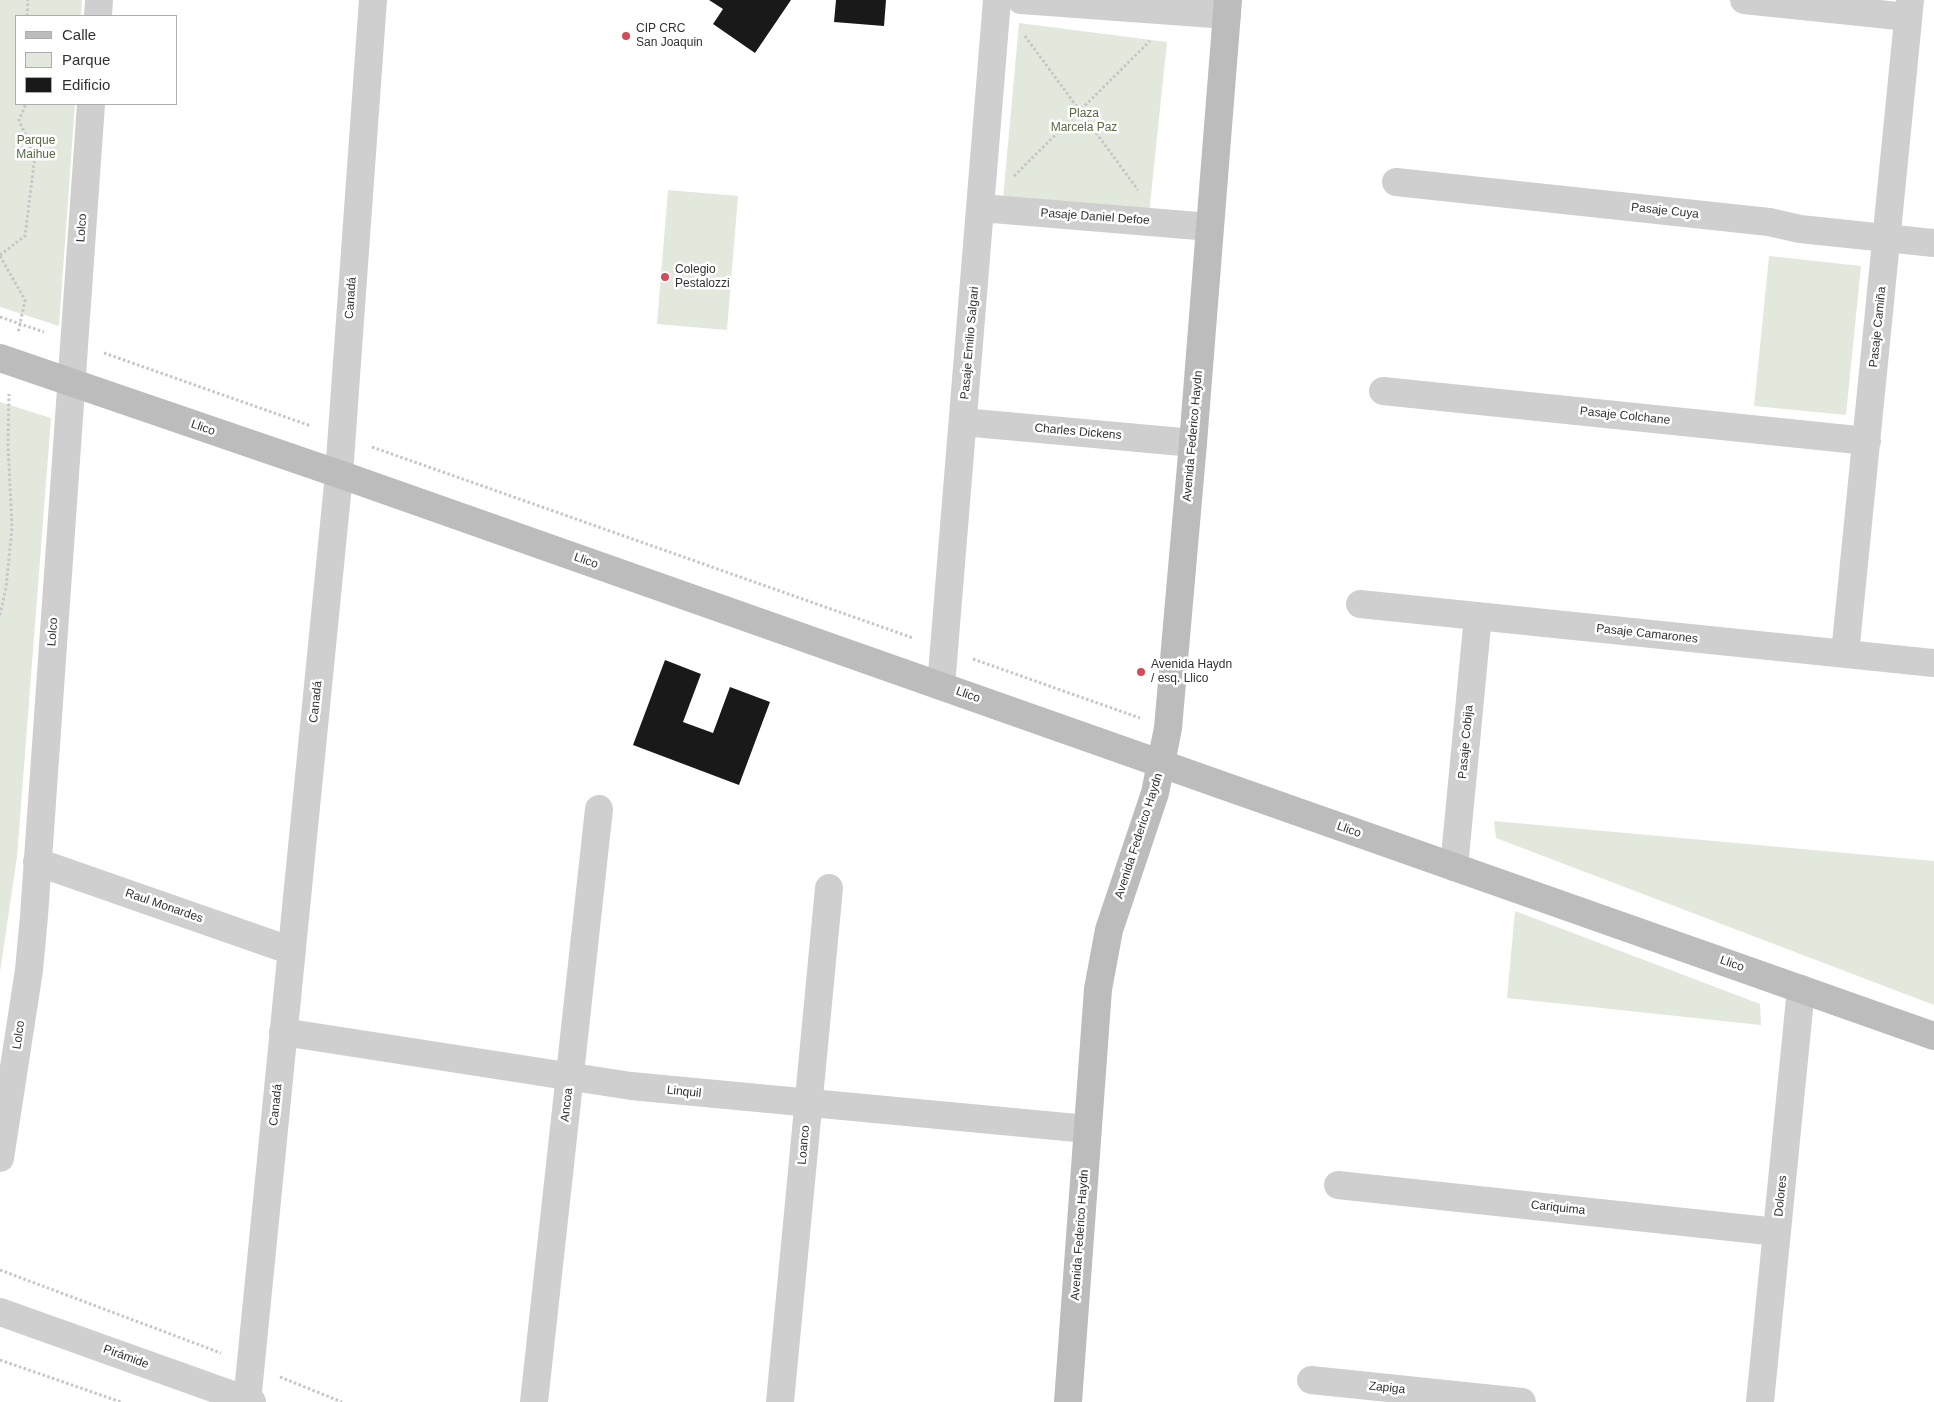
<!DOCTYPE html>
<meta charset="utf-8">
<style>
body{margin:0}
#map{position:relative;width:1934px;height:1402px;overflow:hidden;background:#fff;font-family:Arial,sans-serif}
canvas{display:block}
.legend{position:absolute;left:15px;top:15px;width:162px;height:90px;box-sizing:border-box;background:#fff;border:1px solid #adadad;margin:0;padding:6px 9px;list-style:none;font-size:15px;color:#323232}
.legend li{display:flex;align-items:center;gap:10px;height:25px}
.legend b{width:25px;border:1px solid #adadad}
</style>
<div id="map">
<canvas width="1934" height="1402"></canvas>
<ul class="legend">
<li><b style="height:6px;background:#bcbcbc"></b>Calle</li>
<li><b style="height:14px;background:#e3e8dd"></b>Parque</li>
<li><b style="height:14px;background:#191919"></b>Edificio</li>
</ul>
</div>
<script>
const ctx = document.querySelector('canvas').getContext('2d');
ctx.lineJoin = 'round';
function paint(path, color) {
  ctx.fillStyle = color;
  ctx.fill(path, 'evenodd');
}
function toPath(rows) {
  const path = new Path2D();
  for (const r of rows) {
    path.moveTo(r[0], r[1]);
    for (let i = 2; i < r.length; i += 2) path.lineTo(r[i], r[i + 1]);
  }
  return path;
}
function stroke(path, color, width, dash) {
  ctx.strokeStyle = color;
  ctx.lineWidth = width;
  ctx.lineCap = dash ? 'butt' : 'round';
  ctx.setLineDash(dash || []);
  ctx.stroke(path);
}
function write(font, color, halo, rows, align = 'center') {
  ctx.font = font + ' Arial,sans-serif';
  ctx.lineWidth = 5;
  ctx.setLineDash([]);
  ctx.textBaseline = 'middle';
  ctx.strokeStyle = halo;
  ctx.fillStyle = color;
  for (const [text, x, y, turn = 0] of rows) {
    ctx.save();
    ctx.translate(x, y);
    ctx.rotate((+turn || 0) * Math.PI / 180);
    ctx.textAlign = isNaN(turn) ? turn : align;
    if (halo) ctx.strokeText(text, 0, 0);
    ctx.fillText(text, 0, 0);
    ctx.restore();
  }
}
paint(toPath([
 [0,0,82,0,81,16,16,16,16,104,75,104,59,326,0,307],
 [1019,23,1167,42,1149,214,1003,199],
 [668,190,738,196,727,330,657,324],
 [1769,256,1861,266,1846,415,1754,406],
 [0,402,51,418,17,857,0,972],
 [1494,821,1934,861,1934,1005,1496,838],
 [1515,911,1760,1004,1761,1025,1507,998]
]), '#e3e8dd');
paint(toPath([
 [709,0,791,0,755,53,713,24,723,9],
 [836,0,886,0,884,26,834,22],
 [665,660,701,674,683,722,713,733,730,687,770,702,739,785,633,745]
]), '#191919');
stroke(toPath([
 [27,16,28,0],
 [1025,36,1138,190],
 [1014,176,1150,41],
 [0,255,25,236,35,156,19,120,26,104],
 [0,256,25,300,18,333],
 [0,317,44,332],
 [104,353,311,426],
 [372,447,913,638],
 [0,615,6,588,12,528,8,444,9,394],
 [973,659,1140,718],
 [0,1270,221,1353],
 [0,1360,121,1402],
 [280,1377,342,1402]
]), '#c6c6c6', 3, [2.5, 2.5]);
stroke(toPath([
 [1021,0,1227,15],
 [1744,0,1908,17],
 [98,16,99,0],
 [1396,182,1769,222,1800,229,1934,243],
 [981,208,1210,227],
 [1383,391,1867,441],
 [963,422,1193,443],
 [1360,604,1934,663],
 [1845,654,1910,0],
 [941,686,997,0],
 [37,862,292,951],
 [1454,867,1478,616],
 [283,1032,631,1086,1087,1129],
 [0,1158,29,970,34,916,91,104],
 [1338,1185,1777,1232],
 [0,1312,252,1402],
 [1311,1380,1522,1402],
 [247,1402,339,474,373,0],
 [534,1402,599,809],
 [780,1402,829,888],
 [1760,1402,1801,989]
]), '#cfcfcf', 28);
stroke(toPath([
 [0,358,339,474,1934,1036],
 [1068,1402,1098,989,1109,930,1155,793,1168,728,1193,443,1228,0]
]), '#bcbcbc', 28);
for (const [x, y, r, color] of [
 [626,36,5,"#d54958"],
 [665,277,5,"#d54958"],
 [1141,672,5,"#d54958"]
]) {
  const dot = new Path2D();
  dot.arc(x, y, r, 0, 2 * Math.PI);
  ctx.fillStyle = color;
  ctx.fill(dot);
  stroke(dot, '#fff', 2);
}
write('12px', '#323232', '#fff', [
 ["CIP CRC",636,29],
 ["San Joaquin",636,43],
 ["Colegio",675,270],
 ["Pestalozzi",675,284],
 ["Avenida Haydn",1151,665],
 ["/ esq. Llico",1151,679]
], 'left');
write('12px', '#576b43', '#fff', [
 ["Plaza",1084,114],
 ["Marcela Paz",1084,128],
 ["Parque",36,141],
 ["Maihue",36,155]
]);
write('12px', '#323232', '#fff', [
 ["Pasaje Cuya",1665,211,6],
 ["Pasaje Daniel Defoe",1095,217,4],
 ["Lolco",82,228,-86],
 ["Canadá",351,298,-86],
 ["Pasaje Camiña",1878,327,-84],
 ["Pasaje Emilio Salgari",970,343,-85],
 ["Pasaje Colchane",1625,416,6],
 ["Llico",203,428,19],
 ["Charles Dickens",1078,432,5],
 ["Avenida Federico Haydn",1193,436,-85],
 ["Llico",586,561,19],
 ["Lolco",53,632,-86],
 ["Pasaje Camarones",1647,634,6],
 ["Llico",968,695,20],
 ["Canadá",316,702,-84],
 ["Pasaje Cobija",1466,742,-85],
 ["Llico",1349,830,19],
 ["Avenida Federico Haydn",1139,836,-72],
 ["Raul Monardes",164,906,19],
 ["Llico",1732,964,19],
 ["Lolco",19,1035,-82],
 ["Linquil",684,1092,6],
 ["Canadá",276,1105,-84],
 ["Ancoa",567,1105,-84],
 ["Loanco",804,1145,-85],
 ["Dolores",1781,1196,-84],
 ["Cariquima",1558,1208,6],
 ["Avenida Federico Haydn",1080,1235,-86],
 ["Pirámide",126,1357,20],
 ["Zapiga",1387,1388,6]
]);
</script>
